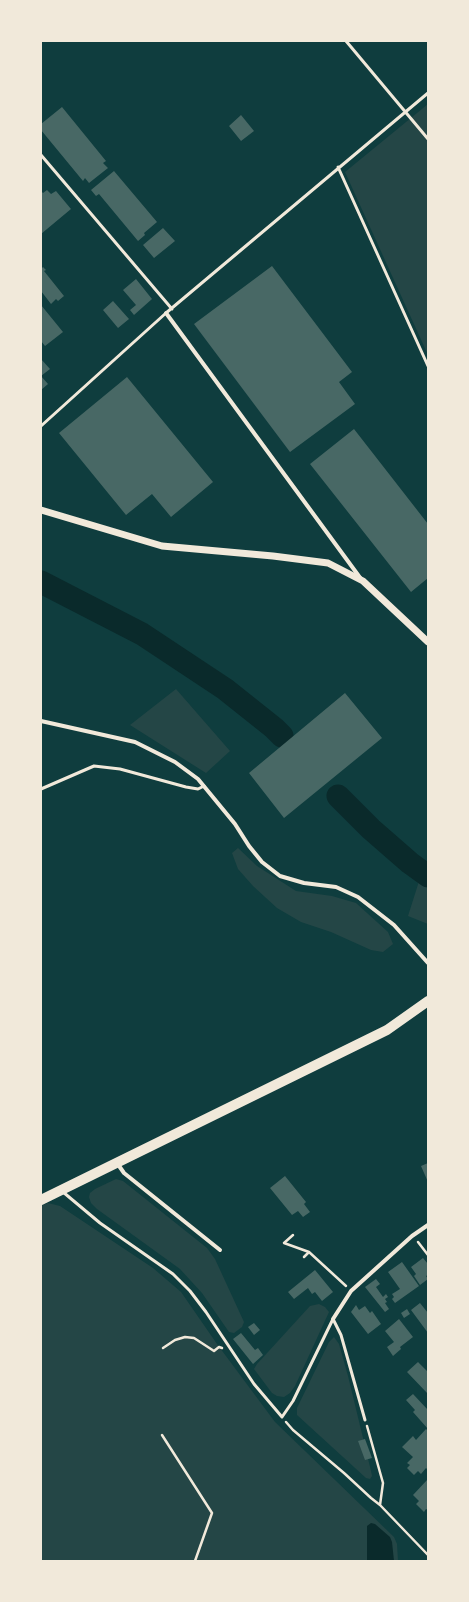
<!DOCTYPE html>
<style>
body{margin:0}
#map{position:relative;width:469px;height:1602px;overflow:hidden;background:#0f3d3e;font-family:Inter,sans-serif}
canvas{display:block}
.frame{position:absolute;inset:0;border:42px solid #f1e9da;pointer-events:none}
</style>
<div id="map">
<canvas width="469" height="1602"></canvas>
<div class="frame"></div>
</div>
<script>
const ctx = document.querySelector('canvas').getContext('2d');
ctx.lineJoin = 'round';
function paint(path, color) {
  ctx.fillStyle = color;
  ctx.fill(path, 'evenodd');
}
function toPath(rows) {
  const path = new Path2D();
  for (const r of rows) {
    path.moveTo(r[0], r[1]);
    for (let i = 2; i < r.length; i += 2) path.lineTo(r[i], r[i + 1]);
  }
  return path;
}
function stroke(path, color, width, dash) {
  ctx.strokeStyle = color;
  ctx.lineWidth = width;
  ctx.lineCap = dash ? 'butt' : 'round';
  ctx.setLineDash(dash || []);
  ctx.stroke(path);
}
paint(toPath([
 [428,104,428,355,345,172],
 [176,689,230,751,206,773,130,725],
 [238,848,257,866,296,891,332,896,356,903,388,932,393,944,383,952,371,950,331,932,301,922,277,908,253,886,238,869,232,853],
 [421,875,428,880,428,924,408,916],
 [116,1179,123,1181,207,1248,215,1259,244,1322,242,1327,234,1333,229,1332,202,1293,180,1269,97,1209,91,1203,89,1197,90,1193,95,1189],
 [48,1203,60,1206,153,1268,181,1292,217,1344,275,1422,394,1537,397,1544,398,1561,41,1561,41,1205],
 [319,1304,325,1307,329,1312,295,1386,290,1393,284,1397,277,1396,272,1393,254,1369,257,1364,310,1306],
 [334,1337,339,1344,348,1376,371,1471,372,1476,370,1479,366,1478,297,1415,297,1408,329,1342]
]), '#244646');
paint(toPath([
 [371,1523,375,1524,390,1537,392,1542,394,1561,367,1561,367,1526]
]), '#0a2a2b');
stroke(toPath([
 [41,582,142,634,225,689,274,728,282,736],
 [338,796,371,829,410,863,428,876]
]), '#0a2a2b', 23);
paint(toPath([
 [62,107,106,161,103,163,108,168,89,183,85,178,83,181,41,130,41,124],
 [241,115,254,131,241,141,229,126],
 [114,171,157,222,144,233,145,235,138,241,99,194,96,196,91,190],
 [47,190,51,194,56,191,71,209,41,234,41,191,43,193],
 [163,228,175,241,154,258,143,245],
 [272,266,352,372,339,382,355,404,290,452,194,324],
 [43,267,46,270,44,271,64,296,58,301,56,299,51,304,41,291,41,269],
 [136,279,152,299,134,315,130,310,136,305,123,290],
 [113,301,129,319,118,328,103,310],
 [41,305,63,332,45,346,41,341],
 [41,359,50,369,41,376,48,384,41,390],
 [127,377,213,482,171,517,152,494,126,515,59,433],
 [354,429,428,524,428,578,411,592,310,464],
 [345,693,382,738,284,818,249,773],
 [428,1163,428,1182,421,1166],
 [285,1176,306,1202,304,1204,310,1212,303,1217,298,1211,292,1215,270,1188],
 [423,1258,428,1264,428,1275,426,1276,428,1279,420,1285,414,1276,416,1274,411,1267],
 [402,1262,419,1286,395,1303,392,1299,394,1297,392,1294,400,1289,388,1272],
 [315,1270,333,1292,322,1301,315,1292,312,1294,308,1288,294,1299,288,1292],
 [376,1279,380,1284,376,1287,383,1297,386,1294,388,1297,385,1299,387,1302,385,1303,389,1309,385,1312,365,1287],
 [420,1303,428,1313,428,1333,411,1310],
 [356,1305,359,1310,365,1306,370,1313,372,1311,381,1324,368,1334,351,1312],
 [407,1309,410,1314,404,1318,401,1313],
 [399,1319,413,1337,400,1347,401,1349,393,1356,387,1347,394,1342,385,1331],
 [254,1323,260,1330,254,1335,248,1327],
 [241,1333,255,1350,258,1348,263,1355,253,1364,233,1339],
 [418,1362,428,1372,428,1394,407,1372],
 [413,1394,428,1410,428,1429,413,1412,415,1410,406,1400],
 [426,1429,428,1431,428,1470,426,1468,421,1474,418,1471,414,1475,407,1468,410,1465,407,1463,413,1457,402,1447,413,1436,416,1440],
 [365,1439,372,1458,365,1460,358,1441],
 [428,1479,428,1510,426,1509,424,1512,416,1504,419,1501,413,1495]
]), '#486865');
stroke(toPath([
 [293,1235,284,1243,309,1252,346,1286],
 [418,1242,428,1255],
 [304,1257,309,1252],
 [163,1348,175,1340,185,1337,194,1338,214,1351,219,1347,222,1348],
 [286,1422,293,1430,344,1473,371,1498,380,1505,428,1555],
 [367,1426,383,1483,380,1505],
 [162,1435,212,1513,195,1561]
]), '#f1e9da', 2.5);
stroke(toPath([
 [346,41,428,139],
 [41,155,172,309],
 [338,167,428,366],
 [41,426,166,313,428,93],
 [41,789,94,766,120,769,186,787,198,789,204,786],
 [63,1192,100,1223,173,1274,190,1291,206,1312,254,1384,282,1417,293,1401,333,1319],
 [333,1319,341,1335,365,1420]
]), '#f1e9da', 3);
stroke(toPath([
 [166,313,361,579],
 [41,721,135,742,175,762,198,779,235,824,249,846,262,862,280,876,304,883,336,887,358,897,394,925,428,963],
 [117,1163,124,1173,220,1250],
 [333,1319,351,1291,412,1236,428,1225]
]), '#f1e9da', 4);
stroke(toPath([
 [41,510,162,546,273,556,328,563,363,581,428,642]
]), '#f1e9da', 7);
stroke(toPath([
 [41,1200,387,1030,428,1001]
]), '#f1e9da', 10);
</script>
